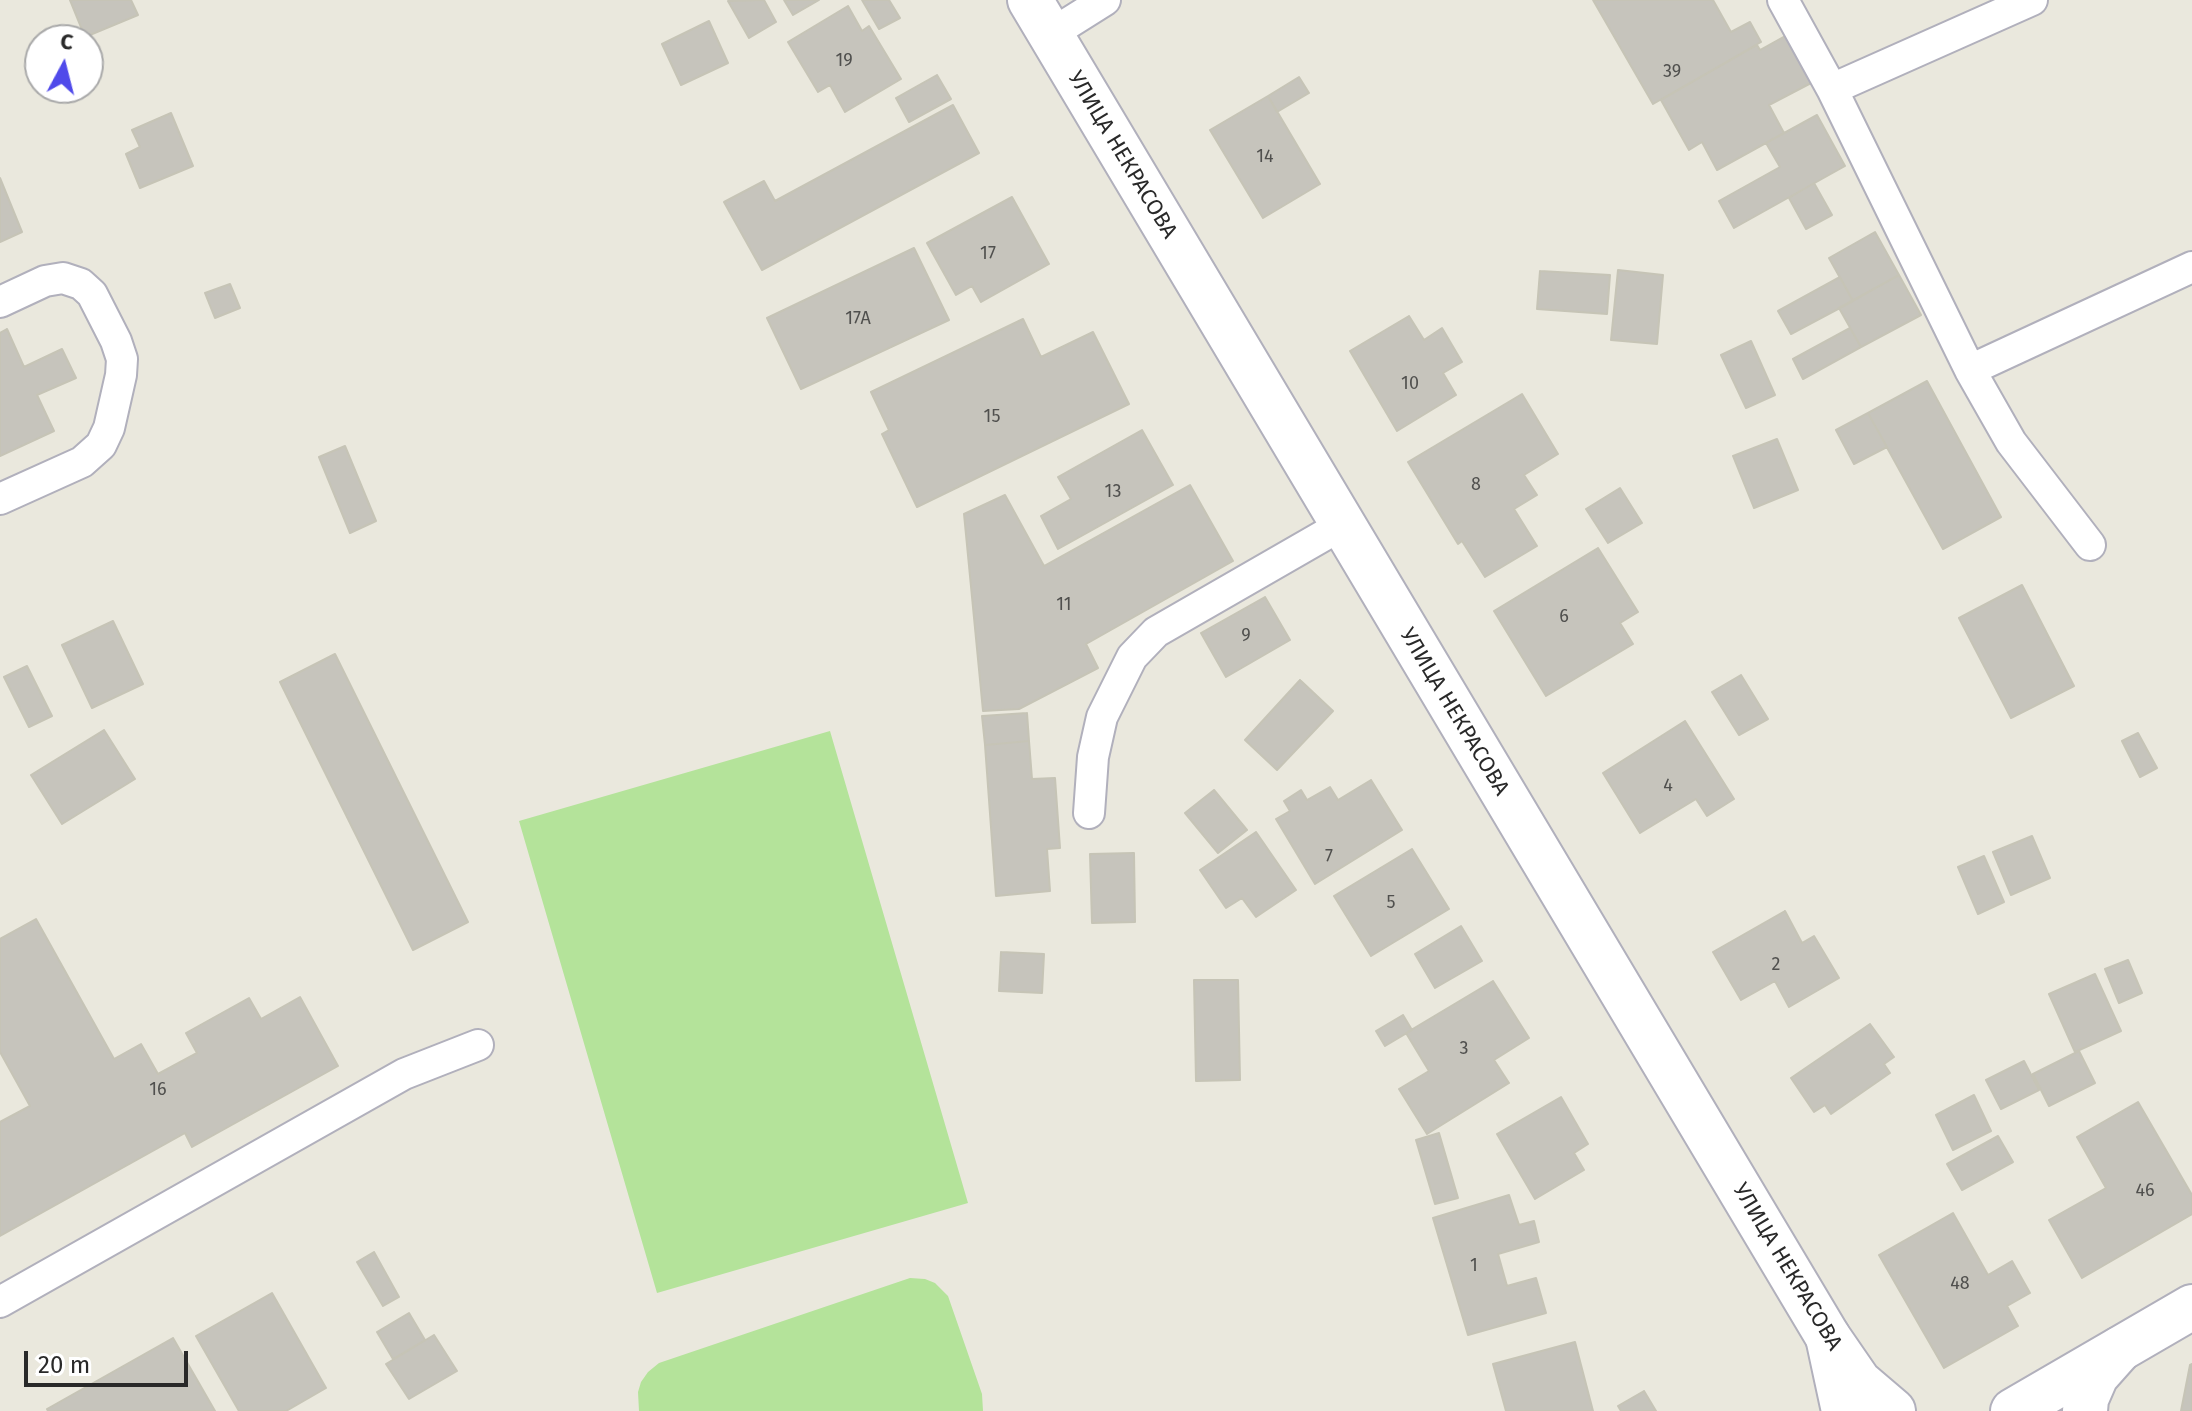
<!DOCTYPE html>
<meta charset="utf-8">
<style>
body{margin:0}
#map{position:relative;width:2192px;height:1411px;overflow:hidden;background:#eae8dd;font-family:"Fira Sans",sans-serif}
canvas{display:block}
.north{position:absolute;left:24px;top:24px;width:80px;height:80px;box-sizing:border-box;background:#fff;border:2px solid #a9a9a9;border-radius:50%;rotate:7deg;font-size:22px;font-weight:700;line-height:32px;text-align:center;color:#292929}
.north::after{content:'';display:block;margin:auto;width:28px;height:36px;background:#504aea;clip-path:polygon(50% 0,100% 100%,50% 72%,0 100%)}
.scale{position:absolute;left:24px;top:1351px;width:164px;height:36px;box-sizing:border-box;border:4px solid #292929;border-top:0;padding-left:10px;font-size:24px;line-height:28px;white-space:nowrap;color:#292929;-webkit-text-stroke:6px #fff;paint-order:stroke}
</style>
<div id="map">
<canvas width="2192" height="1411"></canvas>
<div class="north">С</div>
<div class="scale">20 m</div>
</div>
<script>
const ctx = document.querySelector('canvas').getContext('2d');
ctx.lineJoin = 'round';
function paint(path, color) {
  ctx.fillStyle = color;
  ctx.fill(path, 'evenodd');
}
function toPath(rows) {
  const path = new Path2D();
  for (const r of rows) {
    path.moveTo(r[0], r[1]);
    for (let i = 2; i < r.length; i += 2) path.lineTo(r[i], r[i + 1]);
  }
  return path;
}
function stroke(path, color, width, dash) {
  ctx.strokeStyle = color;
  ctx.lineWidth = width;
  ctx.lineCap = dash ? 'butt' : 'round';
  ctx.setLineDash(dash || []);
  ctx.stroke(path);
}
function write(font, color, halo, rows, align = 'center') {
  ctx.font = font + ' "Fira Sans",sans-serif';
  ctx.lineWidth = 7;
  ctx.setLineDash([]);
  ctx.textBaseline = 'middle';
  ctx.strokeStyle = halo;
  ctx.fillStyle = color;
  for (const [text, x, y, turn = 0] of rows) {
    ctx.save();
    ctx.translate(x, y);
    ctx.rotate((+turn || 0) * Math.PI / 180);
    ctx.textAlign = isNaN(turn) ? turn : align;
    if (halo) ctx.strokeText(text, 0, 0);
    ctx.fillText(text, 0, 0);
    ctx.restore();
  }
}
paint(toPath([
 [830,731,968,1203,657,1293,519,821],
 [910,1278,925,1279,935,1283,948,1296,982,1394,983,1411,639,1411,638,1392,641,1382,648,1372,659,1363]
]), '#b4e39a');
const building = toPath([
 [70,0,131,0,138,15,85,37,70,0],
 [764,0,776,22,749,38,728,1,764,0],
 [784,0,819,0,793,15,784,0],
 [862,0,889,0,900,18,879,29,862,0],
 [1593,0,1713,0,1731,32,1750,22,1761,42,1653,104,1593,0],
 [848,6,862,31,869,26,901,79,845,112,830,85,818,92,788,42,848,6],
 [709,21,728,63,681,85,662,44,709,21],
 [1787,35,1813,82,1769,105,1784,133,1717,170,1702,142,1689,150,1661,100,1757,45,1760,50,1787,35],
 [937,75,951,99,909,122,896,98,937,75],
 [1299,77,1309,93,1277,112,1268,96,1299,77],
 [1268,96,1320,184,1263,218,1210,130,1268,96],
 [953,105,979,153,762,270,724,202,764,181,775,201,953,105],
 [171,113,193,166,140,188,126,154,140,147,132,130,171,113],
 [1817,115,1845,166,1734,228,1719,201,1780,167,1766,143,1817,115],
 [0,178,22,232,0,242,0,178],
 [1814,183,1832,215,1806,229,1789,198,1814,183],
 [1012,197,1049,264,981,302,972,286,956,295,927,243,1012,197],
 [1875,232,1899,275,1853,301,1829,258,1875,232],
 [914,248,949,320,801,389,767,318,914,248],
 [1618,270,1663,275,1657,344,1611,340,1618,270],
 [1540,271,1610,275,1607,314,1537,309,1540,271],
 [1899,275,1921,315,1861,347,1839,308,1899,275],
 [1840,277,1853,301,1791,334,1778,311,1840,277],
 [230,284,240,308,215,318,205,293,230,284],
 [1409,316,1424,340,1442,328,1462,362,1443,373,1456,395,1397,431,1350,351,1409,316],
 [1023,319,1041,357,1093,332,1129,404,917,507,882,434,889,430,871,392,1023,319],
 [1850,328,1861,347,1803,379,1793,359,1850,328],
 [7,329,24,367,62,349,76,378,37,395,54,431,0,456,0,333,7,329],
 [1751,341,1775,395,1746,408,1721,355,1751,341],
 [1927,381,2001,517,1943,549,1868,413,1927,381],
 [1522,394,1558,454,1524,475,1537,495,1514,509,1537,546,1485,577,1462,541,1458,544,1408,462,1522,394],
 [1868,413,1887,447,1854,464,1836,430,1868,413],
 [1142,430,1173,485,1058,549,1041,516,1071,499,1058,477,1142,430],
 [1777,439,1798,490,1754,508,1733,456,1777,439],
 [345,446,376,521,350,533,319,457,345,446],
 [1190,485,1233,561,1086,644,1098,668,1019,709,983,711,964,514,1005,495,1044,566,1190,485],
 [1620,488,1642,523,1608,543,1586,509,1620,488],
 [1598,548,1638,612,1620,623,1633,644,1546,696,1494,611,1598,548],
 [2022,585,2074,686,2011,718,1959,618,2022,585],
 [1265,597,1290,640,1226,677,1201,633,1265,597],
 [113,621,143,684,92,708,62,645,113,621],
 [335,654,468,922,413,950,280,682,335,654],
 [27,666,52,716,29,727,4,677,27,666],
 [1741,675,1768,719,1739,735,1712,692,1741,675],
 [1300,680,1333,711,1277,770,1245,740,1300,680],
 [1027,713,1029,741,985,745,982,716,1027,713],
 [1685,721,1734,799,1707,816,1696,799,1640,833,1603,773,1685,721],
 [104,730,135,779,62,824,31,775,104,730],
 [2138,733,2157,768,2140,777,2122,741,2138,733],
 [1029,741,1032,779,1055,778,1060,848,1047,849,1050,891,996,896,985,745,1029,741],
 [1371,780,1402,830,1315,884,1276,819,1290,811,1284,801,1301,790,1307,800,1330,787,1338,800,1371,780],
 [1214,790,1247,830,1218,853,1185,813,1214,790],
 [1256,832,1296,890,1256,917,1242,898,1226,908,1200,870,1256,832],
 [2032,836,2050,878,2011,895,1993,852,2032,836],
 [1412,849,1449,909,1371,956,1334,896,1412,849],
 [1134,853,1135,922,1092,923,1090,854,1134,853],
 [1984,856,2004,902,1978,914,1958,867,1984,856],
 [1785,911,1802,943,1814,936,1839,978,1789,1007,1775,981,1741,1000,1713,952,1785,911],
 [36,919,114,1059,141,1044,158,1074,197,1053,186,1033,249,998,261,1019,300,997,338,1066,192,1147,185,1133,0,1236,0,1122,30,1106,0,1052,0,939,36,919],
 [1461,926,1482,961,1435,988,1415,954,1461,926],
 [1001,952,1044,954,1042,993,999,991,1001,952],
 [2128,960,2142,993,2119,1003,2105,969,2128,960],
 [2095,974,2121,1031,2075,1052,2049,994,2095,974],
 [1194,980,1238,980,1240,1080,1196,1081,1194,980],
 [1493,981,1529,1038,1494,1060,1509,1083,1427,1134,1399,1089,1429,1071,1406,1033,1493,981],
 [1403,1015,1412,1030,1385,1046,1376,1031,1403,1015],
 [1870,1024,1894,1057,1884,1064,1890,1073,1831,1114,1825,1105,1814,1112,1791,1078,1870,1024],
 [2079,1051,2095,1083,2049,1106,2033,1074,2079,1051],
 [2024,1061,2039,1090,2001,1109,1986,1080,2024,1061],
 [1974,1095,1991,1131,1953,1150,1936,1115,1974,1095],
 [1561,1097,1588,1144,1574,1153,1584,1170,1535,1199,1497,1134,1561,1097],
 [2138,1102,2192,1195,2192,1214,2082,1278,2049,1220,2106,1188,2077,1137,2138,1102],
 [1439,1133,1458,1198,1435,1204,1416,1140,1439,1133],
 [1998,1136,2013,1162,1962,1190,1947,1164,1998,1136],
 [1509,1195,1519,1225,1534,1221,1539,1242,1498,1254,1507,1286,1536,1278,1546,1313,1468,1335,1433,1218,1509,1195],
 [1953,1213,1988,1275,2012,1261,2030,1293,2007,1306,2018,1326,1944,1368,1879,1255,1953,1213],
 [374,1252,399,1297,383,1306,357,1262,374,1252],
 [272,1293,326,1388,286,1411,239,1411,196,1336,272,1293],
 [409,1313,425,1340,393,1359,377,1332,409,1313],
 [434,1335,457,1371,409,1399,386,1364,434,1335],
 [173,1338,215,1411,48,1411,47,1409,173,1338],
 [1575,1342,1593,1411,1506,1411,1493,1364,1575,1342],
 [2192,1364,2192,1411,2181,1411,2190,1365,2192,1364],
 [1644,1391,1656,1411,1621,1411,1618,1406,1644,1391]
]);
paint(building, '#c6c4bc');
stroke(building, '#c6c4b6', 2);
const lane = toPath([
 [1783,0,1832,89,1970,370,2011,442,2090,545],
 [1051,34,1105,0],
 [1832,89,2032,0],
 [0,302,45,281,63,278,81,284,92,294,116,341,122,359,121,375,109,428,101,445,82,462,0,499],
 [1970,370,2192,267],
 [1089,813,1093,757,1102,717,1132,657,1156,632,1342,525],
 [0,1302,404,1074,478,1045]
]);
const street = toPath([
 [1828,1337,1844,1411],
 [2085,1411,2086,1399,2096,1376,2120,1349]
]);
const secondary = toPath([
 [1030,0,1828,1337,1859,1382,1893,1411],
 [2013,1411,2192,1307]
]);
stroke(lane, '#b1b0bc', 34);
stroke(street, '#b1b0bc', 48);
stroke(secondary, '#b1b0bc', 48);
stroke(lane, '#fff', 30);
stroke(street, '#fff', 44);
stroke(secondary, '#fff', 44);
write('18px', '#50504e', null, [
 ["19",844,61],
 ["39",1672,72],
 ["14",1265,157],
 ["17",988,254],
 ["17А",858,319],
 ["10",1410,384],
 ["15",992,417],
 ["8",1476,485],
 ["13",1113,492],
 ["11",1064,605],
 ["6",1564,617],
 ["9",1246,636],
 ["4",1668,786],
 ["7",1329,857],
 ["5",1391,903],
 ["2",1776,965],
 ["3",1464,1049],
 ["16",158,1090],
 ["46",2145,1191],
 ["1",1474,1266],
 ["48",1960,1284]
]);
write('22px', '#292929', '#fff', [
 ["УЛИЦА НЕКРАСОВА",1122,155,59],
 ["УЛИЦА НЕКРАСОВА",1454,712,59],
 ["УЛИЦА НЕКРАСОВА",1787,1267,59]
]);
</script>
